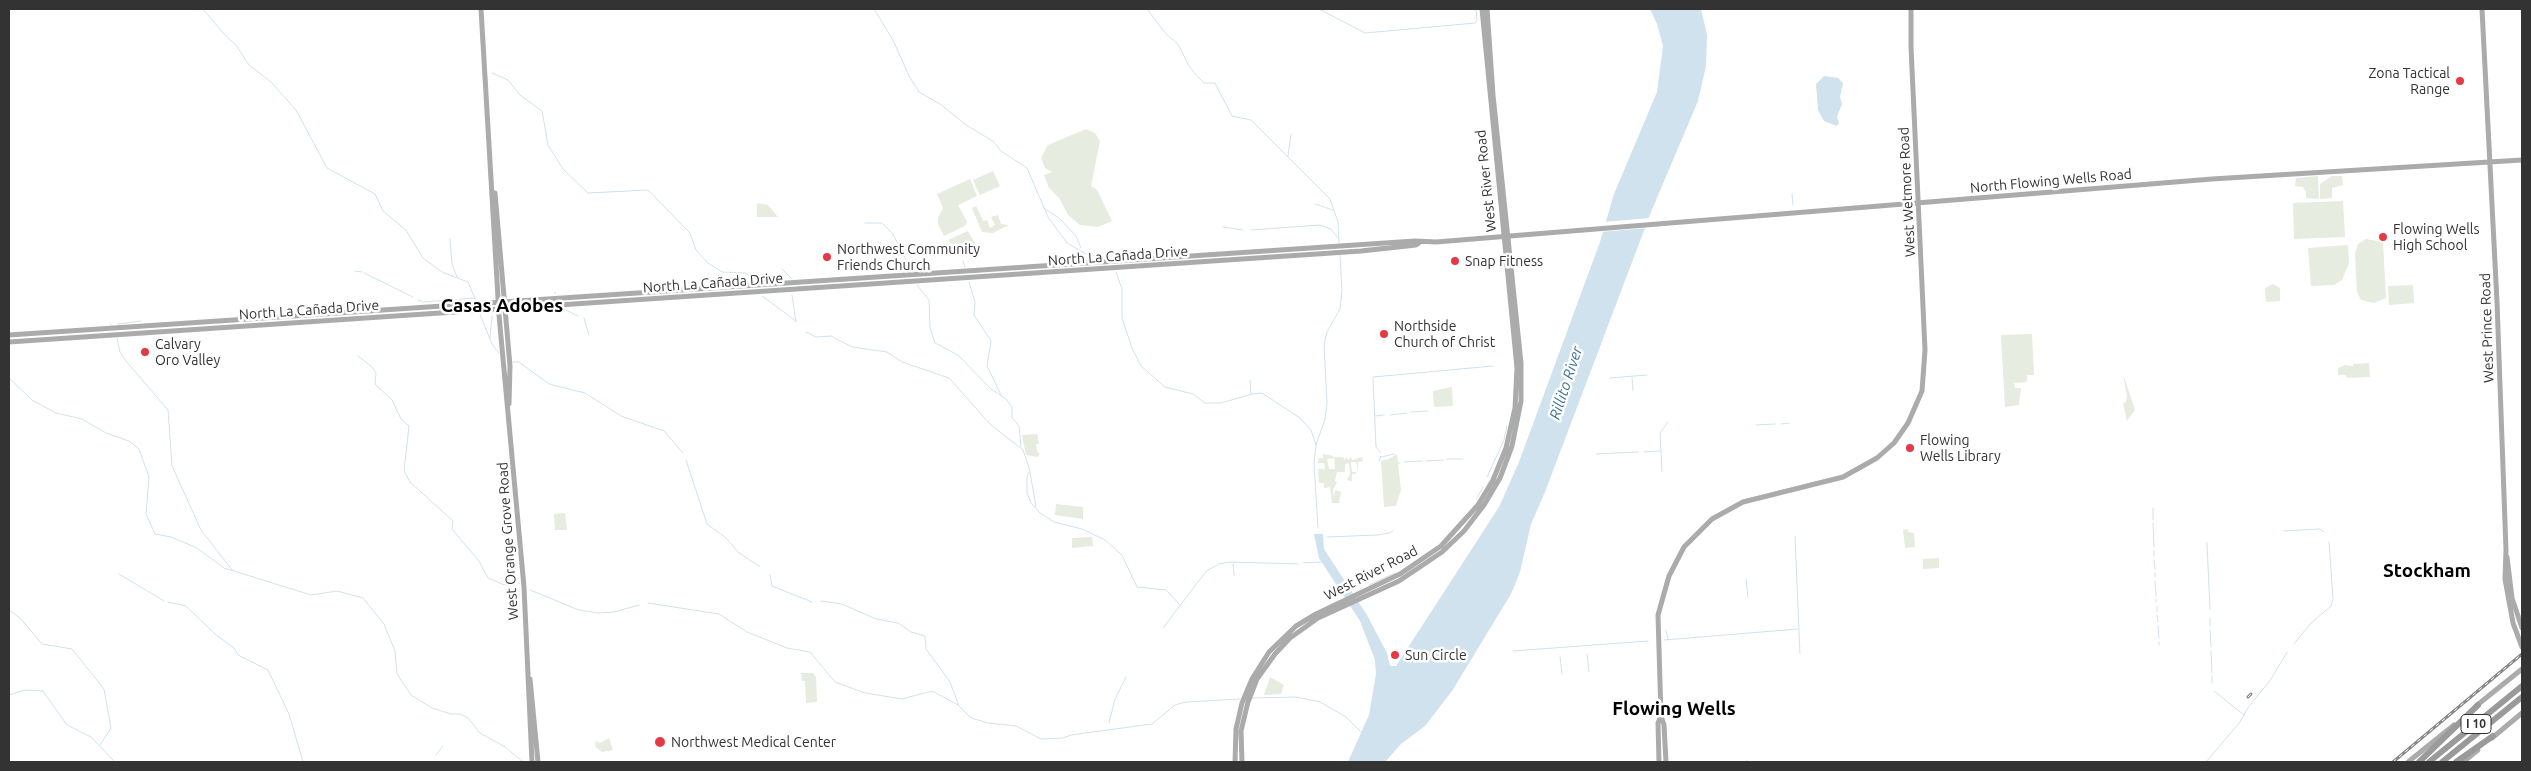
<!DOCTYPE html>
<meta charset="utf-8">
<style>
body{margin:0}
#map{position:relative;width:2531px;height:771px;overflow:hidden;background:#fff;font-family:Ubuntu,sans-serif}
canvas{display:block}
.frame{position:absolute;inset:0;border:10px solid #333;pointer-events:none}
</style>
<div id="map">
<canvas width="2531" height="771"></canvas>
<div class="frame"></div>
</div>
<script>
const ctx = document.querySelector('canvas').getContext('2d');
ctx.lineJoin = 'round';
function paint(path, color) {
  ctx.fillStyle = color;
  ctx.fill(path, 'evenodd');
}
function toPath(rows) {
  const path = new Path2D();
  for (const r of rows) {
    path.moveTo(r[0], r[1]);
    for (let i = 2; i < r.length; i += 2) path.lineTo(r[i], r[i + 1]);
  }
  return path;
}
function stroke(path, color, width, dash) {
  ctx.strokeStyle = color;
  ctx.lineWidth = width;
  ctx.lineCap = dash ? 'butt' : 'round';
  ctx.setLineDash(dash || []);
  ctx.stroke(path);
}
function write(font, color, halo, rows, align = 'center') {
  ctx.font = font + ' Ubuntu,sans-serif';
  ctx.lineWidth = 5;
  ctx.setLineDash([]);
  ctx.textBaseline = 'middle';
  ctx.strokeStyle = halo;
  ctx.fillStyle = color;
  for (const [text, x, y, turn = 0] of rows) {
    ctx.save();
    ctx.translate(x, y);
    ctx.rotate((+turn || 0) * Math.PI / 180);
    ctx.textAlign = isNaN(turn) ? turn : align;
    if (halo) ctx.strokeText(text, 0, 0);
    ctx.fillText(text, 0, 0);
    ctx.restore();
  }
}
paint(toPath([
 [1086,129,1095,133,1100,141,1091,186,1097,190,1112,221,1098,227,1080,225,1068,215,1059,198,1049,188,1044,175,1052,172,1045,168,1041,158,1048,145],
 [993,171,1000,186,980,195,973,180],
 [2318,176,2319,199,2306,198,2306,192,2303,187,2295,186,2296,178],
 [2332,176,2342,176,2343,185,2332,188,2332,198,2320,199,2320,184],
 [970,179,977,196,958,205,967,222,965,226,944,236,938,224,938,218,943,208,937,194],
 [2343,201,2345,237,2294,239,2293,203],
 [757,203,768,205,778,217,757,217],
 [976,206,983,221,987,220,990,228,995,225,991,217,998,215,1001,224,1009,225,993,233,982,232,972,208],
 [968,231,979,250,967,254,961,253,955,250,948,240],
 [2366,239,2383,242,2386,298,2374,303,2361,300,2357,292,2355,253,2358,244],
 [2348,245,2349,263,2342,280,2334,285,2311,286,2308,248],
 [2273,284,2280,288,2280,301,2266,302,2265,288],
 [2413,285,2414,303,2389,305,2388,286],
 [2032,334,2034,375,2027,375,2027,382,2014,383,2015,388,2021,388,2019,405,2005,407,2001,335],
 [2369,363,2370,377,2348,378,2345,375,2338,375,2338,368,2345,365,2353,366,2353,369,2353,364],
 [2123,374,2135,410,2127,421,2123,403,2126,402,2127,396],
 [1452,387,1453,406,1434,407,1433,391],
 [1037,434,1039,444,1036,444,1037,451,1040,454,1037,457,1026,455,1022,435],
 [1323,454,1333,456,1334,458,1327,459,1329,469,1335,469,1334,457,1343,457,1345,460,1346,457,1348,460,1351,457,1352,460,1362,457,1363,461,1358,462,1358,471,1356,462,1351,462,1352,472,1356,472,1356,474,1352,474,1352,481,1347,480,1350,474,1349,463,1345,464,1345,472,1337,472,1335,481,1337,482,1333,490,1334,497,1335,490,1341,492,1339,503,1332,503,1330,487,1324,488,1324,483,1319,483,1318,469,1325,469,1324,463,1318,463,1319,458,1323,458],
 [1397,454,1401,490,1396,506,1384,507,1381,461,1389,459],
 [1056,504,1083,507,1083,519,1055,515],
 [565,513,567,530,555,530,554,514],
 [1908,529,1908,532,1914,533,1915,547,1905,548,1903,530],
 [1092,537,1093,546,1072,548,1072,538],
 [1939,558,1939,568,1923,569,1923,559],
 [801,673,813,673,816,677,817,702,806,703,805,681,802,681],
 [1270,677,1284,685,1281,694,1264,695],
 [609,738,613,750,602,752,595,746,596,741,600,743]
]), '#e6ecdf');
paint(toPath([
 [1650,9,1701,9,1707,35,1706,66,1698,101,1651,212,1545,492,1531,524,1520,572,1511,594,1452,691,1425,726,1401,744,1385,762,1348,762,1369,715,1376,674,1375,660,1360,621,1319,558,1314,534,1323,534,1324,549,1367,615,1387,653,1390,666,1396,666,1499,507,1519,462,1600,242,1614,194,1657,92,1663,46,1657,24],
 [1824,76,1838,78,1843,83,1840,97,1842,104,1837,117,1839,123,1837,126,1824,121,1818,110,1816,84]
]), '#cfe2ee');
paint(toPath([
 [1651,218,1648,228,1600,232,1603,222]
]), '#fff');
stroke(toPath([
 [203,9,224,34,236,45,249,65,271,82,296,110,327,168,375,194,383,211,406,230,423,258,442,272,468,282,476,301],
 [874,9,893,40,909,76,919,92,940,104,966,125,993,141,1001,151,1027,168,1048,217,1067,243,1088,255,1111,257],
 [1147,9,1166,34,1178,44,1189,66,1198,77,1204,83,1215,83,1232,116,1251,120,1330,199,1338,222,1339,243],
 [1319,9,1365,33,1475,23,1477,20,1476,9],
 [492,73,508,80,520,95,542,111,548,145,563,169,588,193,648,190,690,233,696,250,708,263,722,272,746,273,756,283],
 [1288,156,1291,134],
 [1792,194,1793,205],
 [1315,204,1333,210],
 [1044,208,1059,218,1076,236,1081,248],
 [865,223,882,223,893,234,912,271],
 [1223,227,1243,230],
 [1251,230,1320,225,1331,229,1338,238],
 [450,239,452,264,457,277],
 [963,261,965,267],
 [782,269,792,279],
 [355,271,362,272],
 [1116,272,1122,289,1122,318,1132,348,1141,366,1165,387,1193,394,1205,403,1221,403,1252,394,1262,393,1300,418,1311,430,1316,445,1314,462,1318,528],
 [364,273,413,297],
 [969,282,975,302,974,315,991,341,987,366,1001,395],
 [917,285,929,300,930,327,935,343,958,355,991,389,1006,399,1012,407,1012,418,1019,426,1021,447],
 [555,292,555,294],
 [792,295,796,322],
 [762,296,796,321],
 [418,300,423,302,475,298],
 [566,310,578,316],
 [479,312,492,344,499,353],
 [584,318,589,335],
 [110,323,111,325],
 [118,324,141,321],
 [806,332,816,337,831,336,852,347,887,352,902,362,949,378,990,424,1023,450,1030,471,1027,476,1027,493,1031,503,1040,513,1054,522,1082,529,1105,540,1122,555,1137,587,1166,590,1180,605],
 [117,338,120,352,126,361,168,410,172,466,201,530,233,571],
 [490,338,492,316],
 [358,356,372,367,376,373,375,384,392,400,401,419,409,426,404,471,410,482,453,521,452,529,479,561,488,578,507,586,518,582,520,584],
 [513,362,519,362,549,384,585,393,621,416,664,431,683,453],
 [1632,377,1633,391],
 [9,378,32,400,56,413,82,419,106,433,129,441,139,449,149,477,146,514,155,534,171,537,197,548,224,568,311,595,337,591,363,598,384,624,395,651,397,674,411,695,432,708,451,714,461,714,468,718,480,733,505,747,523,762],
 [1610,378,1647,375],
 [1250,380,1251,394],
 [1411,412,1428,411],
 [1390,415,1407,413],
 [1375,416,1384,415],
 [1781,424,1789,423],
 [1756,425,1775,424],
 [1316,445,1325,419,1327,403,1324,345,1327,332,1340,309,1342,291,1340,255],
 [1644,452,1660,451],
 [1381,453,1376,447,1373,377,1493,366],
 [1596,454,1638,452],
 [1381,457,1394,454],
 [1447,459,1463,459],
 [686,460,707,524,726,538,738,552,760,567],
 [1379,461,1381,456],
 [1426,461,1443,460],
 [1404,462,1422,461],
 [1398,463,1400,463],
 [1030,472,1036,507],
 [1662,472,1660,433,1668,422],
 [1487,477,1504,440,1507,426],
 [1477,498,1483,487],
 [2153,508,2153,520],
 [2153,523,2154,547],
 [2284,531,2320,529,2324,532],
 [1795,536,1800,654],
 [1327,537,1377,535,1389,533,1393,531],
 [2207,543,2210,609],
 [2154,551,2154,556],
 [2154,560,2155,569],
 [1303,563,1322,562],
 [2155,573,2155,577],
 [119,574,164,601],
 [770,575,772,586,812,602],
 [1234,575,1233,564,1235,562],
 [1746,579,1748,597],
 [2155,581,2156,596],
 [1369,585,1395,573],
 [1360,589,1362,588],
 [530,590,579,610,598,613,614,612,639,605],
 [2156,599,2156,602],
 [821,601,842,604,876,619,898,623,911,632,925,636,926,649,950,682,959,706,971,718,988,723,1016,726,1041,739,1063,738,1071,735,1152,724,1175,705,1186,702,1240,699],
 [168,602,186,606,215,634,234,648,238,655,268,670,289,714,303,762],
 [648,603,719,614,747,632,787,648,810,652,835,682,865,693,902,699,932,691,958,705],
 [2157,606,2157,612],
 [9,610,21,619,42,644,72,649,104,689,111,728,100,745],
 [2157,615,2158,622],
 [2210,618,2210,626],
 [2158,626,2159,638],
 [1163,628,1201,578,1208,570,1219,564,1230,562,1298,564],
 [1666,630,1668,639],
 [2210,630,2211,647],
 [1664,640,1798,629],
 [2159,642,2159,645],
 [2294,644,2310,624,2331,606,2333,599,2329,542],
 [1513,651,1648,641],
 [2211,651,2212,673],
 [1587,654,1589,672],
 [1560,657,1562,674],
 [2212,676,2212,683],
 [2214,691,2244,715],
 [9,695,25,690,43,691,67,725,91,737,115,762],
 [1252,698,1296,697,1320,702,1346,717,1362,733],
 [1109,723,1115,699,1126,677],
 [436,755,443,746],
 [1746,762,1747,760],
 [2206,762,2240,722,2247,709,2271,679,2287,652]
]), '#cfe2ee', 1);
stroke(toPath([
 [481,9,499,315,524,587,532,762],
 [2482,9,2497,302,2506,550,2505,579,2513,623,2522,647],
 [495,193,510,366,509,404],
 [9,335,1415,241,1436,242,2212,179,2522,160],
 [9,342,1361,251,1416,245,1419,243],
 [2507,557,2512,598,2522,628],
 [530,679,538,762],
 [2476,706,2522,669],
 [2492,738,2522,713],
 [1235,762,1236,729,1242,703,1252,679,1269,652,1296,626,1316,614,1400,574,1441,546,1478,505,1493,480,1506,448,1515,408,1517,368,1482,9],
 [1242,762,1241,731,1248,702,1257,679,1275,654,1290,638,1318,618,1399,581,1442,552,1464,531,1484,505,1500,478,1512,446,1521,401,1521,363,1493,95,1487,9],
 [1659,762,1658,723,1661,716],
 [1666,762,1664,725,1661,716,1658,615,1669,576,1684,547,1712,519,1743,502,1843,477,1877,458,1894,443,1908,423,1922,391,1925,350,1911,47,1911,9],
 [2408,762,2454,725],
 [2463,762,2478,750]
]), '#ababab', 5);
stroke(toPath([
 [2419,762,2478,705],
 [2429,762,2522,686],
 [2442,762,2522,697],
 [2456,762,2493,736]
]), '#9a9a9a', 6);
const rail = toPath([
 [2248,697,2251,694],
 [2393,762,2522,654]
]);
stroke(rail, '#888', 3);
stroke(rail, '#fff', 1, [4]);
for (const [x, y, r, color] of [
 [2460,81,5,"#e63946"],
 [2383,237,5,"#e63946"],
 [827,257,5,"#e63946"],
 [1455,261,5,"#e63946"],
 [1384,334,5,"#e63946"],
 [145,352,5,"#e63946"],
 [1910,448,5,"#e63946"],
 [1395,655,5,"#e63946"],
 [660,742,6,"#e63946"]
]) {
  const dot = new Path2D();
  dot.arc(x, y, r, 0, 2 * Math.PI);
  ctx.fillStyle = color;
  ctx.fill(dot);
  stroke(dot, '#fff', 2);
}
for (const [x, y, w] of [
 [2476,724,30]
]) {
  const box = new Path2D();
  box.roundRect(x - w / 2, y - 9.5, w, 19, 4);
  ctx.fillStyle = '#fff';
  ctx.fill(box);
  stroke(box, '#333', 1);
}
write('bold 12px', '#333', null, [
 ["I 10",2476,724]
]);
write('14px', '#333', '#fff', [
 ["Zona Tactical",2450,73,"right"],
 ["Range",2450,89,"right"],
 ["Flowing Wells",2393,229],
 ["High School",2393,245],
 ["Northwest Community",837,249],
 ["Friends Church",837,265],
 ["Snap Fitness",1465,261],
 ["Northside",1394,326],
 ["Church of Christ",1394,342],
 ["Calvary",155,344],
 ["Oro Valley",155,360],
 ["Flowing",1920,440],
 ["Wells Library",1920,456],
 ["Sun Circle",1405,655],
 ["Northwest Medical Center",671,742]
], 'left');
write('14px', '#333', '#fff', [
 ["West River Road",1486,181,-96],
 ["North Flowing Wells Road",2051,181,-5],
 ["West Wetmore Road",1907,192,-93],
 ["North La Cañada Drive",1118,256,-4],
 ["North La Cañada Drive",713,283,-4],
 ["North La Cañada Drive",309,310,-4],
 ["West Prince Road",2487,328,-92],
 ["West Orange Grove Road",508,541,-94],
 ["West River Road",1371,573,-27]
]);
write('italic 15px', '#3f7597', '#fff', [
 ["Rillito River",1566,383,-72]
]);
write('bold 19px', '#000', '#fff', [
 ["Casas Adobes",502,306],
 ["Stockham",2427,571],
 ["Flowing Wells",1674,709]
]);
</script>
